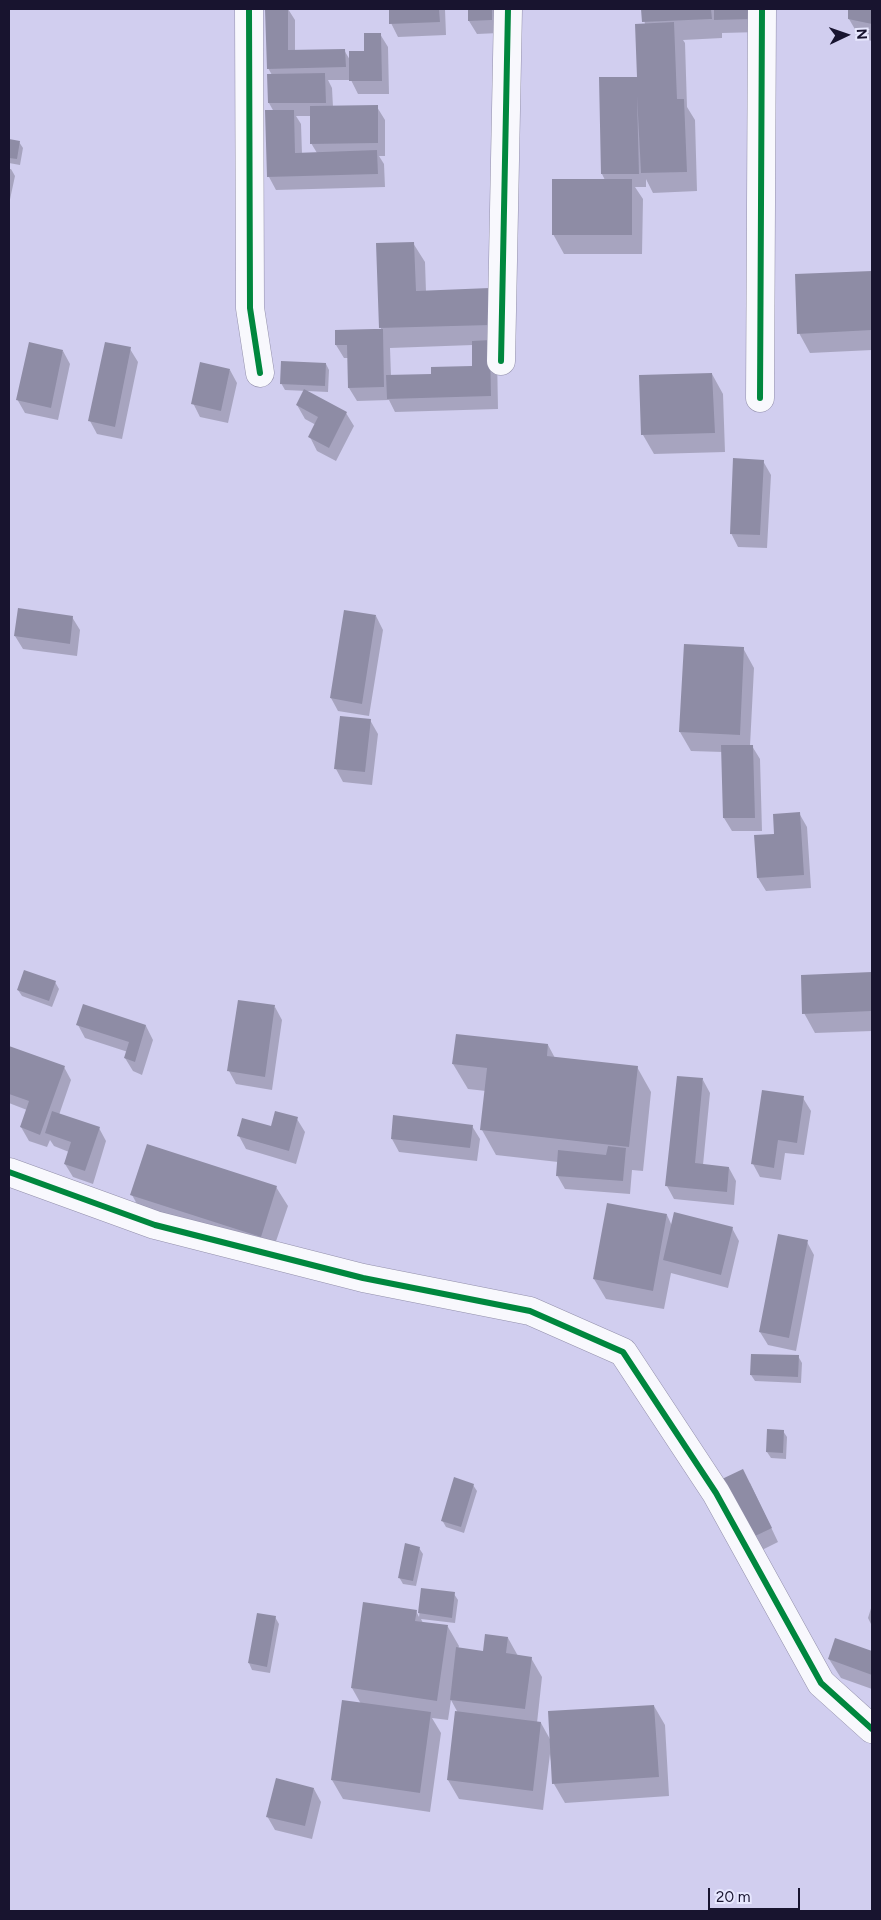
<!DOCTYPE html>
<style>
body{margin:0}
#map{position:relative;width:881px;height:1920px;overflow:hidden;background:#d1ceef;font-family:Figtree,sans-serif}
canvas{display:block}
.frame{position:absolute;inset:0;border:10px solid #18142f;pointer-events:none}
.north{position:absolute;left:821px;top:10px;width:50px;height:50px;-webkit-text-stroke:4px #e7e7fe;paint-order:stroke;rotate:87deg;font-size:14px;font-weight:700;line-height:20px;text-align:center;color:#18142f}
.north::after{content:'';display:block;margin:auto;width:18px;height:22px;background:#18142f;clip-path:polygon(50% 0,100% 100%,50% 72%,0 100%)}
.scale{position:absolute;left:708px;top:1888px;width:92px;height:22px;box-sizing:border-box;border:2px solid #18142f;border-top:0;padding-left:6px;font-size:15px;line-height:18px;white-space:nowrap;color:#18142f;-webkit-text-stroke:4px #e7e7fe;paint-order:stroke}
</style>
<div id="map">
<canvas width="881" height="1920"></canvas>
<div class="frame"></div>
<div class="north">N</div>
<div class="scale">20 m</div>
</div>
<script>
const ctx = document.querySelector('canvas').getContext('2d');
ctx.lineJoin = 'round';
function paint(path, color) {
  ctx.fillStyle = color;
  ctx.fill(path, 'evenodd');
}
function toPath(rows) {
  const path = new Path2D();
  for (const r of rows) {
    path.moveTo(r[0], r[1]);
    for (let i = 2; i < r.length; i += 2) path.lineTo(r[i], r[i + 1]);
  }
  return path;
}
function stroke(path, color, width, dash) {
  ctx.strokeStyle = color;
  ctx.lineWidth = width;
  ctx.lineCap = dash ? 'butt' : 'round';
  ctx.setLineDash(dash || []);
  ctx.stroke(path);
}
paint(toPath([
 [266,9,288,9,295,20,295,51,344,50,350,60,366,52,380,34,388,47,389,94,358,94,351,80,328,80,332,88,333,107,377,107,385,120,385,156,379,156,384,164,385,187,276,190,269,177,267,112,274,112,269,103,272,75,268,68],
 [296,116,311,116,311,143,317,153,302,154,301,124],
 [390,9,445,9,446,35,398,37,391,23],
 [469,9,498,9,499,33,477,34,469,21],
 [643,9,759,9,760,32,722,33,722,38,683,40,685,43,687,107,695,120,697,191,653,193,646,179,646,187,635,187,643,199,642,254,564,254,553,234,605,180,602,174,639,82,645,25],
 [849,9,872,9,872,41,860,38,849,19],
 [9,140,19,142,23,148,20,165,9,163],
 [9,169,11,169,15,176,9,204],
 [413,243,425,262,426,292,489,290,497,355,498,409,395,412,389,400,357,401,349,388,348,358,344,358,336,345,381,330,377,245],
 [473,345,474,367,433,375,391,376,390,348],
 [871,272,872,350,810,353,799,333],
 [130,349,138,362,122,439,97,434,90,421],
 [63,351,70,364,58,420,25,413,17,399],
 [326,364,329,370,328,392,285,390,281,383],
 [230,370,237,383,228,423,200,417,193,403],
 [712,374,723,394,725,452,654,454,643,435],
 [297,405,346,413,354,426,336,461,317,451,310,437,316,425,305,419],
 [763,461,771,475,767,548,738,547,731,533],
 [19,610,72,617,80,630,77,656,23,649,15,636],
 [376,616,383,630,369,716,338,711,331,698],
 [743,648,754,668,750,746,752,746,760,759,762,831,732,831,724,818,723,752,691,751,680,732],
 [370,720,378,734,372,785,343,782,336,769],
 [799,813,807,827,811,888,766,891,758,878,755,836,775,835],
 [872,974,872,1031,815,1033,804,1013,802,976],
 [55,982,59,989,52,1007,22,996,18,990],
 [84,1006,146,1026,153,1040,142,1075,133,1071,125,1058,128,1052,85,1038,78,1025],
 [275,1007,282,1020,272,1090,236,1084,229,1071],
 [548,1045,555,1058,637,1067,651,1092,643,1171,632,1170,630,1194,565,1189,557,1175,558,1162,496,1155,482,1130,486,1091,468,1089,453,1064],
 [9,1047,64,1067,71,1080,59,1115,99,1128,106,1141,93,1184,73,1177,65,1164,69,1152,54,1146,50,1140,47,1147,29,1141,21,1127,27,1110,9,1103],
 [703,1080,710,1093,703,1165,729,1168,736,1181,734,1205,674,1199,667,1186],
 [803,1098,811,1111,804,1155,785,1153,781,1180,760,1177,753,1164],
 [297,1119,305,1132,296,1164,246,1149,239,1136],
 [472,1126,480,1139,477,1161,399,1152,392,1139],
 [276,1187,288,1206,271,1256,143,1215,132,1195],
 [667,1215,672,1226,732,1228,739,1241,728,1288,671,1273,664,1309,606,1299,594,1279],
 [807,1242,814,1255,796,1351,768,1345,760,1332],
 [798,1356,802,1363,801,1383,755,1381,751,1375],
 [783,1431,787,1437,786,1459,771,1458,767,1452],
 [724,1479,750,1483,778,1542,760,1551],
 [473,1485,477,1491,464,1533,446,1527,442,1520],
 [419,1548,423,1554,416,1586,403,1584,399,1577],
 [422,1590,454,1594,458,1600,455,1623,421,1619,423,1623,448,1627,459,1646,458,1649,484,1652,508,1638,518,1656,531,1658,542,1677,537,1723,541,1723,551,1741,654,1706,665,1725,669,1796,565,1803,554,1784,550,1754,543,1810,459,1799,448,1780,458,1713,451,1700,448,1720,432,1718,441,1733,430,1812,343,1799,332,1780,361,1704,352,1688,416,1611,419,1617],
 [872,1605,872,1626,868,1618],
 [258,1614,275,1617,279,1624,270,1673,252,1670,249,1663],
 [836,1640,872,1653,872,1689,841,1678,829,1659],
 [314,1789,321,1802,312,1839,275,1830,267,1816]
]), '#0003');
paint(toPath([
 [265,9,288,9,288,50,345,49,346,67,267,69],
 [389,9,439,9,440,22,389,24],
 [468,9,492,9,492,20,468,21],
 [641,9,711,9,712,19,642,22],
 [714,9,752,9,753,19,714,20],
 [848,9,872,9,872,24,848,19],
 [674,22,677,99,684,99,687,172,641,173,637,96,639,174,601,174,599,77,637,77,635,24],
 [364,33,381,33,382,81,349,81,349,51,364,51],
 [325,73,326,103,268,103,267,74],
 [378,105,378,143,310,144,310,106],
 [265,110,294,110,295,153,377,150,378,174,267,177],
 [9,139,20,141,17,159,9,158],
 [552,179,632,179,632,235,552,235],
 [414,242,416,291,490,288,491,325,379,328,376,243],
 [872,271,872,330,797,334,795,274],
 [374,329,383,329,384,387,348,388,347,345,335,345,335,330],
 [490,340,491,396,387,399,386,375,431,374,431,367,472,366,472,341],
 [29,342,63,350,51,408,16,400],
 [105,342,131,347,115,427,88,421],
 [281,361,326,363,325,386,280,384],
 [200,362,230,369,221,411,191,404],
 [712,373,715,433,641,435,639,375],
 [304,389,347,412,329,448,308,437,318,417,296,405],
 [733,458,764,460,760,535,730,534],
 [18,608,73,616,70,644,14,636],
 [344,610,376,615,362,704,330,698],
 [684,644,744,647,740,735,679,732],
 [340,716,371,719,365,772,334,769],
 [721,745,753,745,755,818,723,818],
 [800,812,804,875,757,878,754,835,774,834,773,814],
 [24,970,56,981,49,1001,17,990],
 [872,972,872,1011,802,1014,801,975],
 [238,1000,275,1005,265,1077,227,1071],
 [83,1004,146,1025,135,1062,124,1058,129,1042,76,1025],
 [456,1034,548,1044,547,1056,638,1066,629,1147,480,1130,487,1068,452,1064],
 [9,1046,65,1066,40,1135,20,1127,29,1101,9,1094],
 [677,1076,703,1078,695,1163,729,1167,727,1192,665,1186],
 [762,1090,804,1096,797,1143,778,1140,774,1168,751,1164],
 [52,1111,100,1127,85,1171,64,1164,71,1142,45,1133],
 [275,1111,298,1117,289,1151,237,1136,242,1118,271,1126],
 [393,1115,473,1125,470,1148,391,1139],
 [147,1144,277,1186,261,1237,130,1195],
 [608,1146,626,1148,623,1181,556,1176,558,1150,606,1155],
 [607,1203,667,1214,653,1291,593,1279],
 [674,1212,733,1227,721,1275,663,1260],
 [778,1234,808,1240,789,1338,759,1332],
 [751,1354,799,1355,798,1377,750,1375],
 [767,1429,784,1430,783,1453,766,1452],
 [743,1469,772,1528,751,1538,722,1479],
 [454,1477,474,1484,461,1527,441,1521],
 [405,1543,420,1547,413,1581,398,1578],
 [421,1588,455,1592,452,1618,418,1613],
 [363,1602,417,1610,415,1621,448,1625,437,1701,351,1688],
 [257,1613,276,1616,267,1667,248,1663],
 [485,1634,508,1637,506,1653,532,1657,525,1709,450,1700,456,1647,483,1651],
 [835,1638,872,1651,872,1675,828,1659],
 [342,1700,431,1712,420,1793,331,1780],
 [654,1705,659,1777,552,1784,548,1711],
 [455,1711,541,1722,533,1791,447,1780],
 [276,1778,314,1788,305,1826,266,1817]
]), '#8e8ca5');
const minor = toPath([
 [249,9,250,308,260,373],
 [501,361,508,9],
 [760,398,762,9],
 [9,1172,155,1225,363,1278,530,1311,623,1352,716,1493,821,1683,872,1729]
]);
stroke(minor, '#928faa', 29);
stroke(minor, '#f8f8fd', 28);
stroke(toPath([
 [249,9,250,308,260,373],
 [501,361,508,9],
 [760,398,762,9],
 [9,1172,155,1225,363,1278,530,1311,623,1352,716,1493,821,1683,872,1729]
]), '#00873e', 6);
</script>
